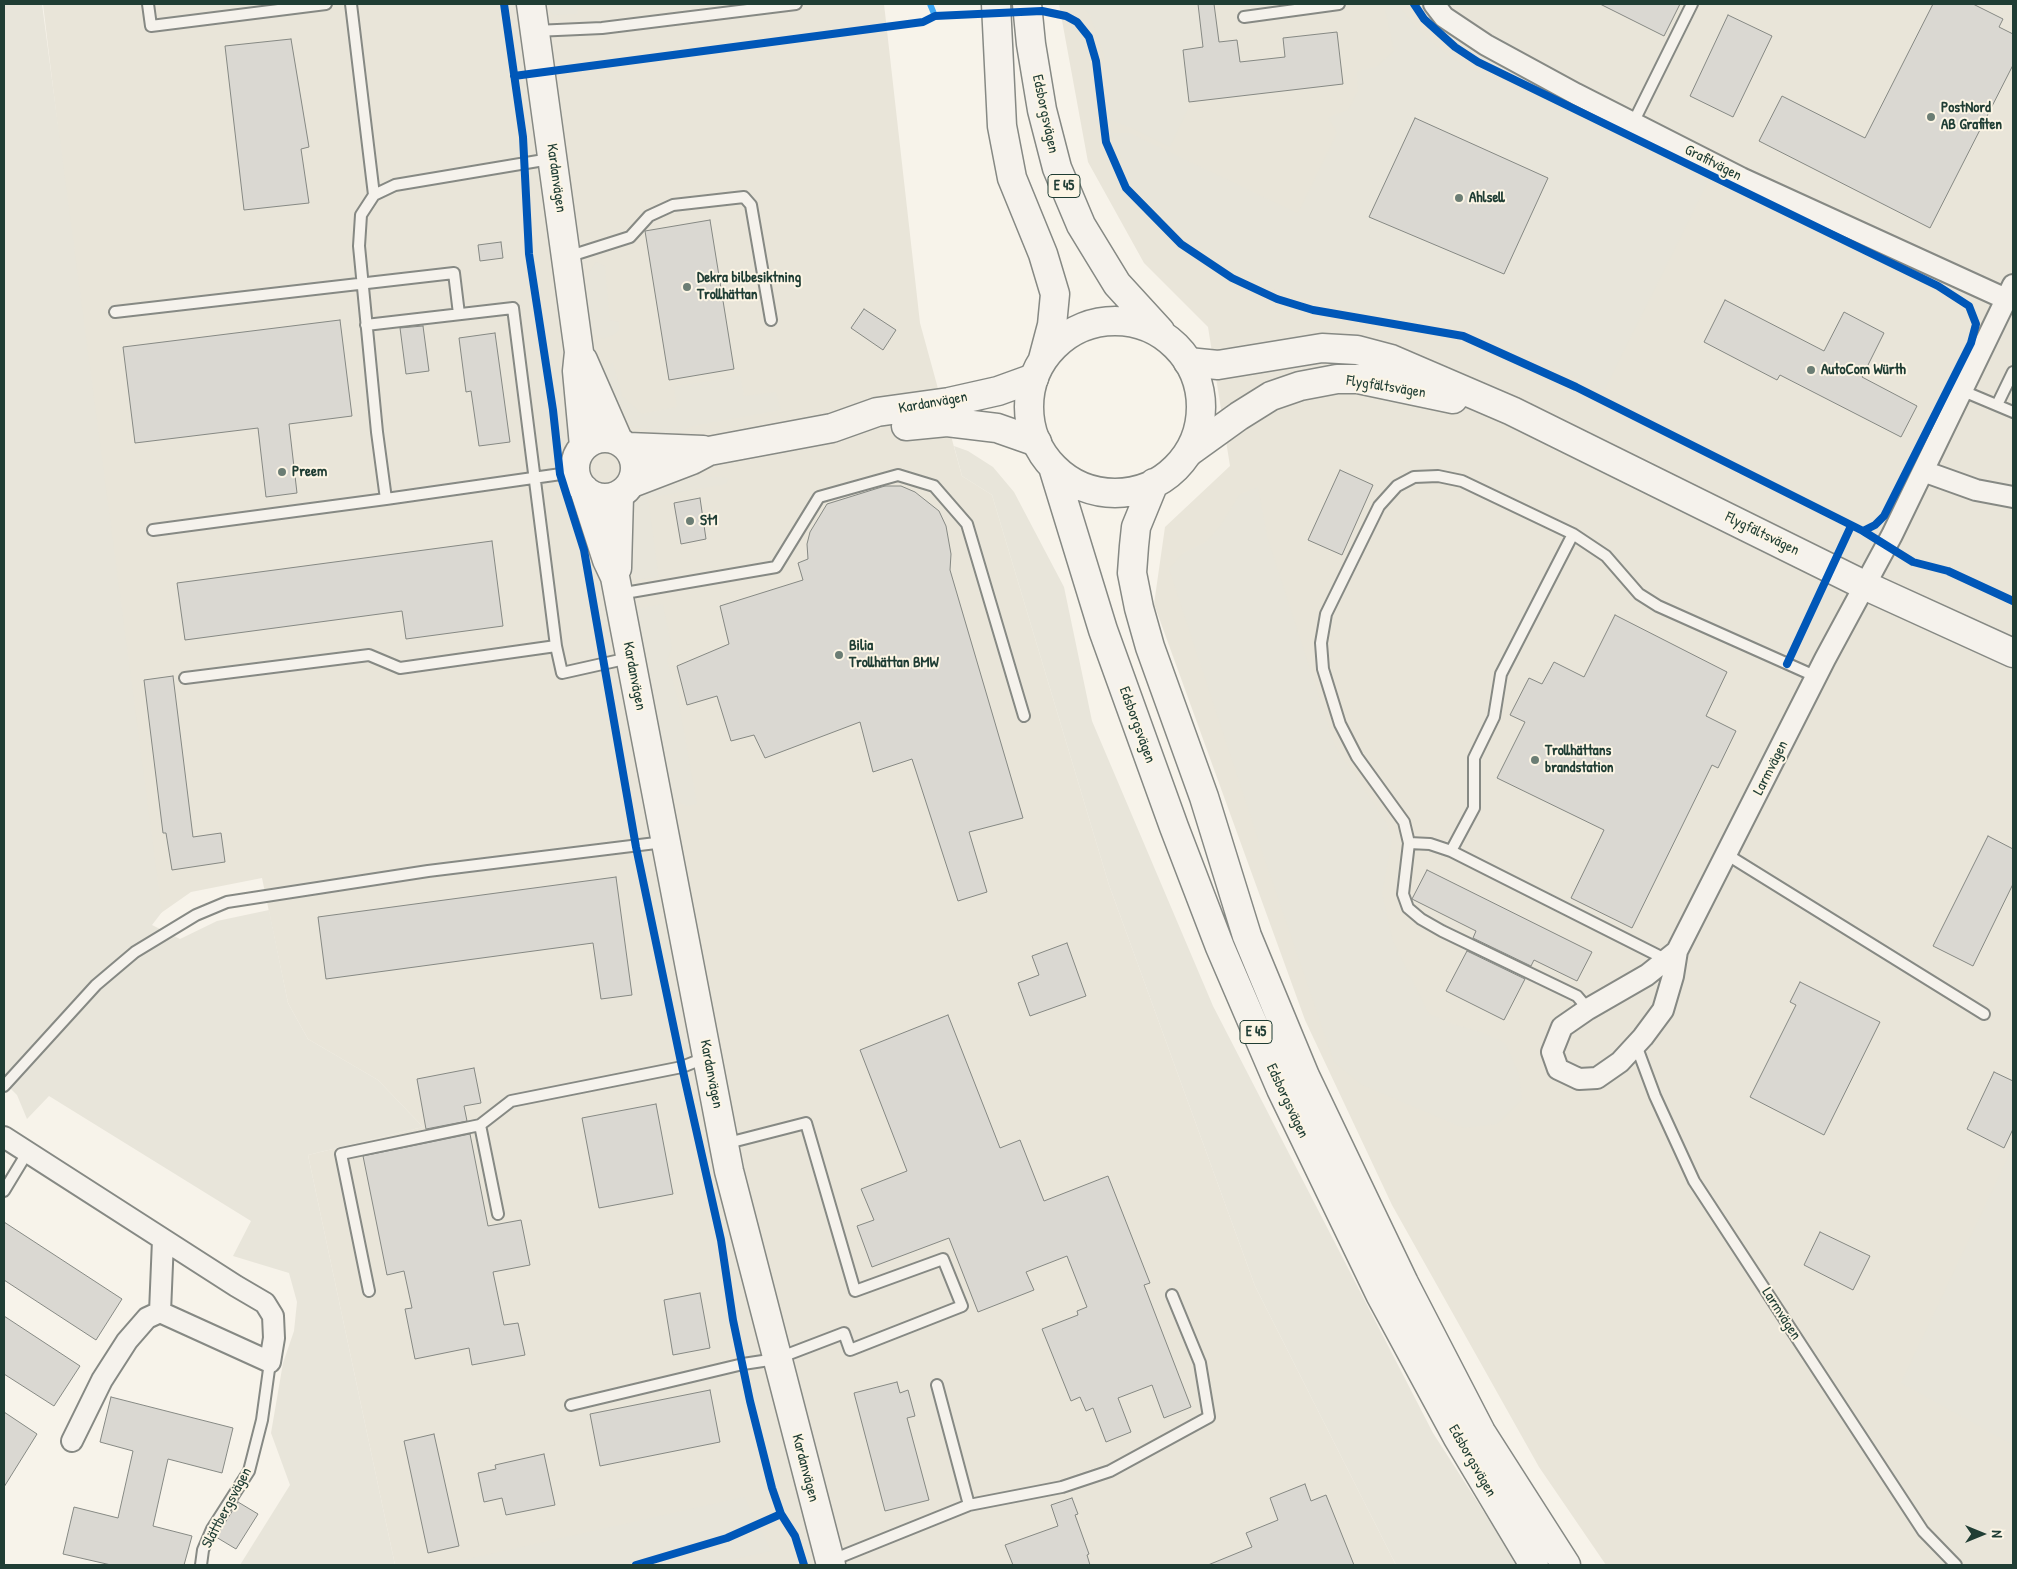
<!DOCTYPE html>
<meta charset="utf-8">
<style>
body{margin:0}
#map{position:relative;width:2017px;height:1569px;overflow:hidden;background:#f7f3ea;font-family:"Patrick Hand",sans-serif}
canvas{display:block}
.frame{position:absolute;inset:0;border:5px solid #1f3d34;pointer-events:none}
.north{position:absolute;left:1957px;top:1509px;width:50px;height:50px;-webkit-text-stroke:4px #fcf5e5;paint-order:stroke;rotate:90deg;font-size:14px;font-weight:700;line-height:20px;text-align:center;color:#1f3d34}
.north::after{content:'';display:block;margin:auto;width:18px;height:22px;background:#1f3d34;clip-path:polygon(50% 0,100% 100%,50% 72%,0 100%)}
</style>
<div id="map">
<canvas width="2017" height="1569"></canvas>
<div class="frame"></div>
<div class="north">N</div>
</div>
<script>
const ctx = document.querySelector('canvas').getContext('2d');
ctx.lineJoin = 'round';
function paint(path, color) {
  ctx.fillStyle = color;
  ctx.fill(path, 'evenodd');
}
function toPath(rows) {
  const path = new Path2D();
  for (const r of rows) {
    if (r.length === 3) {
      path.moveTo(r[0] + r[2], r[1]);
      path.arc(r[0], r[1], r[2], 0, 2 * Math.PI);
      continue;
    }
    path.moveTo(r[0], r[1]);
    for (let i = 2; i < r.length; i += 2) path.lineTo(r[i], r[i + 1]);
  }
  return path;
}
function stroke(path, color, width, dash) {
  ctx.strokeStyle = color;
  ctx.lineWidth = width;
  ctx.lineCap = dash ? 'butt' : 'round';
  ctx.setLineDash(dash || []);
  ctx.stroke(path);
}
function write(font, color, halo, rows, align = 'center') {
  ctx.font = font + ' "Patrick Hand",sans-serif';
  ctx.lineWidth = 4;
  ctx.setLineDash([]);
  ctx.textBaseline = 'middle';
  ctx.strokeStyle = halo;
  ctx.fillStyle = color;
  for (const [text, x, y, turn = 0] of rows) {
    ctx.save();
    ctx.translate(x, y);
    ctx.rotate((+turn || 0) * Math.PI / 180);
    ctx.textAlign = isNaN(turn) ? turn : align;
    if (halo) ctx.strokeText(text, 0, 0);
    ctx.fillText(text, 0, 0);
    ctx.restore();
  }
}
paint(toPath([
 [43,4,884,4,920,323,962,476,992,495,1109,885,1255,1286,1396,1565,395,1565,308,1155,423,1127,378,1080,308,1039,288,1003,262,878,191,892,161,913,72,246],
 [1059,4,2013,4,2013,1565,1606,1565,1539,1467,1392,1205,1305,1020,1154,604,1165,527,1230,466,1208,327,1144,263,1088,162]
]), '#e9e5d9');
paint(toPath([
 [4,4,42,4,162,912,152,925,180,939,217,921,269,910,288,1003,308,1039,378,1080,423,1127,308,1155,395,1565,240,1565,290,1485,271,1433,283,1363,294,1331,297,1302,289,1273,233,1256,251,1221,49,1096,27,1119,17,1095,4,1082],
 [546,4,576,4,578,14,554,15,547,9],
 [1080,4,1198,4,1203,47,1183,50,1188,109,1170,147,1132,128,1110,120,1105,59,1090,15],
 [1389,5,1398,5,1418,30,1446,54,1468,68,1561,108,1708,182,1604,391,1501,342,1459,327,1345,308,1281,293,1232,269,1196,245,1158,210,1130,180,1111,133,1130,133,1297,213,1299,211,1337,133,1328,117,1348,110,1358,91,1357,71,1377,66,1394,51,1385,9],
 [596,262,605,266,610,320,619,322,619,330,615,334,603,339,591,332,585,308,586,277],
 [613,362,622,396,642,414,677,407,674,387,740,376,744,396,776,392,781,410,693,426,665,439,646,439,647,429,634,428,623,419,603,373],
 [954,446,968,451,993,467,1014,492,1064,587,1092,721,1213,1006,1433,1433,1518,1565,1396,1565,1255,1286,1109,885,992,495,962,476],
 [677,474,729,478,726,484,648,498,659,578,636,579,628,570,627,522,635,501,656,481],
 [1258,487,1267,536,1335,746,1386,822,1392,840,1382,893,1393,941,1429,1014,1453,1024,1481,1032,1505,1043,1519,1074,1522,1100,1497,1124,1464,1128,1362,1085,1334,1062,1264,857,1169,569,1183,553,1207,541,1220,526,1240,494],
 [663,604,672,648,667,660,679,704,697,804,687,806,672,799,637,616,638,609],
 [2013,1147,2013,1445,1901,1383],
 [744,1497,771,1551,709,1565,441,1565]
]), '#e8e5da');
const building = toPath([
 [1198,4,1214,4,1219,42,1237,40,1240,62,1285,57,1283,38,1337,32,1343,84,1189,102,1183,50,1203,47,1198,4],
 [1600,4,1680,4,1664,36,1600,4],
 [1933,4,1973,4,2003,19,1999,27,2013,34,2013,65,1930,228,1759,141,1782,96,1865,138,1933,4],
 [1728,15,1772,36,1733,117,1690,96,1728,15],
 [291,39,309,147,301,149,309,203,244,210,225,46,291,39],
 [1415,118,1548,178,1504,274,1369,217,1415,118],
 [710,220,734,369,669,380,645,231,710,220],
 [501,242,503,258,480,261,478,245,501,242],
 [1725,300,1824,351,1844,312,1884,333,1862,377,1917,406,1901,437,1780,375,1777,380,1704,342,1725,300],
 [864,309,896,330,883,350,851,328,864,309],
 [340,320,352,416,289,424,297,493,266,497,258,428,135,443,123,347,340,320],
 [423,326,429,371,406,374,400,328,423,326],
 [495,333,510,442,479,446,471,391,466,392,459,338,495,333],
 [1340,470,1373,485,1342,555,1308,540,1340,470],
 [885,486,901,486,915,492,939,511,946,526,951,554,950,570,1023,818,969,832,987,892,958,901,912,759,873,772,860,722,765,758,754,735,731,741,717,696,687,705,677,666,729,644,720,606,803,580,798,563,808,559,807,544,810,532,827,504,885,486],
 [700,498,706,539,681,544,674,503,700,498],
 [492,541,503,626,406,639,402,611,185,640,177,583,492,541],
 [1615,615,1727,672,1706,716,1736,731,1718,768,1712,765,1632,928,1571,898,1604,830,1497,778,1525,722,1510,715,1529,678,1542,684,1554,662,1584,677,1615,615],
 [173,676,193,837,221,833,225,862,172,870,166,833,163,833,144,680,173,676],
 [1988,836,2013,849,2013,884,1973,966,1933,946,1988,836],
 [1427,870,1592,952,1577,981,1534,960,1531,966,1473,938,1476,931,1412,899,1427,870],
 [616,877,632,995,601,999,593,943,326,979,318,917,616,877],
 [1067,943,1086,996,1030,1016,1018,983,1039,975,1032,956,1067,943],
 [1467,951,1525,979,1504,1020,1446,991,1467,951],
 [1800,982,1880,1022,1824,1135,1750,1097,1796,1005,1790,1002,1800,982],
 [948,1015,1000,1148,1020,1140,1044,1201,1108,1176,1150,1283,1144,1285,1191,1407,1164,1418,1152,1385,1118,1398,1131,1432,1106,1442,1093,1408,1086,1411,1080,1397,1071,1401,1042,1329,1078,1315,1077,1311,1087,1307,1067,1256,1026,1272,1034,1290,978,1312,949,1238,872,1267,857,1226,874,1220,861,1189,907,1171,860,1050,948,1015],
 [474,1068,481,1103,464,1106,467,1121,426,1129,417,1079,474,1068],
 [1994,1072,2013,1081,2013,1129,2004,1148,1967,1129,1994,1072],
 [656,1104,673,1194,599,1208,582,1118,656,1104],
 [470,1134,488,1226,521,1220,530,1265,493,1272,504,1325,518,1323,525,1355,472,1365,469,1348,415,1359,405,1309,412,1308,404,1271,387,1275,363,1156,470,1134],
 [4,1222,122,1299,96,1340,4,1280,4,1222],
 [1820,1232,1870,1256,1853,1290,1804,1265,1820,1232],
 [700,1293,710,1348,673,1355,664,1300,700,1293],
 [4,1316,80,1366,54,1406,4,1374,4,1316],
 [897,1382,900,1393,908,1390,915,1416,907,1418,929,1500,885,1511,854,1393,897,1382],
 [710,1390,720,1442,600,1466,590,1414,710,1390],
 [111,1397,233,1428,222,1473,168,1459,153,1526,192,1536,184,1565,111,1565,63,1554,74,1507,118,1518,133,1451,100,1442,111,1397],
 [4,1412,37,1434,4,1487,4,1412],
 [434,1434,459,1546,428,1553,404,1441,434,1434],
 [544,1454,555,1505,506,1515,502,1498,484,1502,478,1473,496,1469,495,1465,544,1454],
 [1305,1484,1311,1501,1326,1495,1354,1565,1208,1565,1252,1547,1246,1533,1278,1520,1270,1498,1305,1484],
 [1072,1498,1078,1514,1075,1515,1089,1554,1087,1555,1090,1565,1013,1565,1005,1545,1058,1526,1051,1505,1072,1498],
 [238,1502,258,1514,236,1549,216,1537,238,1502]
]);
paint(building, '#dad8d2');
stroke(building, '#868984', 1);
const lane = toPath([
 [148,4,151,26,326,4],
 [351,4,374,195,395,185,550,159],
 [1244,17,1339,4],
 [535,31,602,28,796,4],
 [1633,123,1692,4],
 [374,195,361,215,359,246,377,432,386,499,575,472],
 [567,257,630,237,649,216,673,205,744,197,751,205,771,320],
 [115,312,454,273,459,314],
 [1963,391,2013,412],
 [1997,405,2013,372],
 [153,530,386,499],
 [619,594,776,567,819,497,898,475,934,486,967,524,1024,716],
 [556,646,562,673,629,658],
 [185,678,369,655,400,668,556,646,513,308,366,325],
 [1409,843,1430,844,1451,851,1667,960],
 [1451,851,1474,808,1474,758,1494,717,1501,674,1573,534],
 [1726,854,1984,1014],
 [1588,1009,1577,996,1442,931,1421,919,1408,908,1403,894,1409,843,1404,822,1357,757,1340,724,1323,669,1321,643,1326,614,1379,506,1397,486,1414,477,1438,476,1462,481,1573,534,1606,556,1639,594,1658,606,1817,677],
 [1636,1045,1655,1096,1694,1181,1923,1531,1956,1565],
 [4,1086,96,985,135,952,196,915,227,902,428,871,664,842],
 [480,1125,498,1214],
 [4,1191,27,1153],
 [369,1291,341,1154,480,1125,511,1101,682,1067,707,1057],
 [571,1405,743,1364,776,1359,844,1333,850,1350,962,1306,943,1259,855,1291,806,1123,724,1144],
 [969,1505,1062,1487,1110,1471,1209,1417,1200,1363,1172,1295],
 [830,1561,969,1505,937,1385],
 [201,1565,203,1550,212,1529,249,1471,262,1420,270,1362]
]);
const street = toPath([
 [1434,4,1444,17,1486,45,1576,94,1741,178,2006,299],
 [1923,471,1976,490,2013,497],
 [1677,951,1647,975,1588,1009,1562,1027,1552,1052,1558,1069,1579,1079,1597,1078,1620,1062,1643,1037,1663,1010,1673,976,1677,951,1825,659,1892,535,2013,285],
 [4,1137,236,1286,265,1303,273,1316,274,1338,270,1362,160,1312,163,1240],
 [72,1441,102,1380,127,1341,147,1318,160,1312]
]);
const secondary = toPath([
 [531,4,579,352,577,371,584,446],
 [583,360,618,440],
 [1188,362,1218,365,1322,348,1357,350,1391,359,1512,411,1866,586,2013,653],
 [906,426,947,422,997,428,1037,442],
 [605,468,30],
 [628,447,703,450],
 [1189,452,1239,416,1271,396,1300,386,1337,379,1358,379,1453,399],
 [632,483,692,460,709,451,832,428,877,412,949,402,998,391,1034,378],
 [584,489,607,560,615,577,729,1171,831,1565],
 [617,568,619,496]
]);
const highway = toPath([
 [996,4,1002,126,1012,178,1043,254,1055,294,1052,325,1043,359],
 [1027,4,1031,44,1042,110,1057,168,1081,225,1117,284,1160,331],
 [1115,407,86],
 [1053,467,1103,630,1174,827,1220,947,1281,1089,1380,1294,1458,1438,1534,1565],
 [1154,483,1136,527,1134,546,1132,573,1139,608,1150,647,1204,797,1247,936,1305,1076,1404,1283,1481,1432,1566,1565]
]);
stroke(lane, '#868984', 14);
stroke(street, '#868984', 24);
stroke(secondary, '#868984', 31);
stroke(highway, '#868984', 31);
stroke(lane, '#f5f2ec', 10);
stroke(street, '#f5f2ec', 20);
stroke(secondary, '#f5f2ec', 28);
stroke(highway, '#f5f2ec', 28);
stroke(toPath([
 [930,4,935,16]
]), '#3fa9f5', 6, [12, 6]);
stroke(toPath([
 [504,4,523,137,529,254,553,410,560,474,584,550,636,847,682,1067,721,1240,733,1320,750,1401,772,1488,781,1514,795,1536,804,1565],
 [1414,4,1424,19,1455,47,1478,62,1938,286,1969,306,1976,324,1971,343,1884,516,1875,525,1863,531],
 [514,76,923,22,935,16,1042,11,1066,16,1077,22,1089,37,1096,61,1106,142,1126,188,1181,244,1232,278,1277,299,1313,310,1463,336,1576,387,1863,531,1913,562,1948,571,2013,601],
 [1787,664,1851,526],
 [636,1565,727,1538,781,1514]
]), '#0057b8', 8);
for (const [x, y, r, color] of [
 [1931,117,5,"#6b7d74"],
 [1459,198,5,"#6b7d74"],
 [687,287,5,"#6b7d74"],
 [1811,370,5,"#6b7d74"],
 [282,472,5,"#6b7d74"],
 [690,521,5,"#6b7d74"],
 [839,655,5,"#6b7d74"],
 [1535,760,5,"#6b7d74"]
]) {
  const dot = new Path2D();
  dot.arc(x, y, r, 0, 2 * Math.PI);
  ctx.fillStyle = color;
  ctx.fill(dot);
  stroke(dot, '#fcf5e5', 2);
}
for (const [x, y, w] of [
 [1064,186,32],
 [1256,1032,32]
]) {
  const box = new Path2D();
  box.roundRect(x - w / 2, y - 11.5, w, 23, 4);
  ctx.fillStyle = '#fcf5e5';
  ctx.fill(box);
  stroke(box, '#1f3d34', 1);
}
write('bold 14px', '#1f3d34', null, [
 ["E 45",1064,186],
 ["E 45",1256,1032]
]);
write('bold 15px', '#1f3d34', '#fcf5e5', [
 ["PostNord",1941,108],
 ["AB Grafiten",1941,125],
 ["Ahlsell",1469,198],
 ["Dekra bilbesiktning",697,278],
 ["Trollhättan",697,295],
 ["AutoCom Würth",1821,370],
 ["Preem",292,472],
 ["St1",700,521],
 ["Bilia",849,646],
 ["Trollhättan BMW",849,663],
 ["Trollhättans",1545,751],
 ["brandstation",1545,768]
], 'left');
write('15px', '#1f3d34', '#fcf5e5', [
 ["Edsborgsvägen",1045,114,78],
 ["Grafitvägen",1713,163,27],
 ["Kardanvägen",556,178,82],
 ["Flygfältsvägen",1386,387,9],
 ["Kardanvägen",933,403,-10],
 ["Flygfältsvägen",1762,534,26],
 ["Kardanvägen",634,676,79],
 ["Edsborgsvägen",1137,725,70],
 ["Larmvägen",1771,768,-63],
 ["Kardanvägen",711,1074,79],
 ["Edsborgsvägen",1287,1101,65],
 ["Larmvägen",1781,1314,57],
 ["Edsborgsvägen",1472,1461,60],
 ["Kardanvägen",805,1468,75],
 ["Slättbergsvägen",227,1508,-62]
]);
</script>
